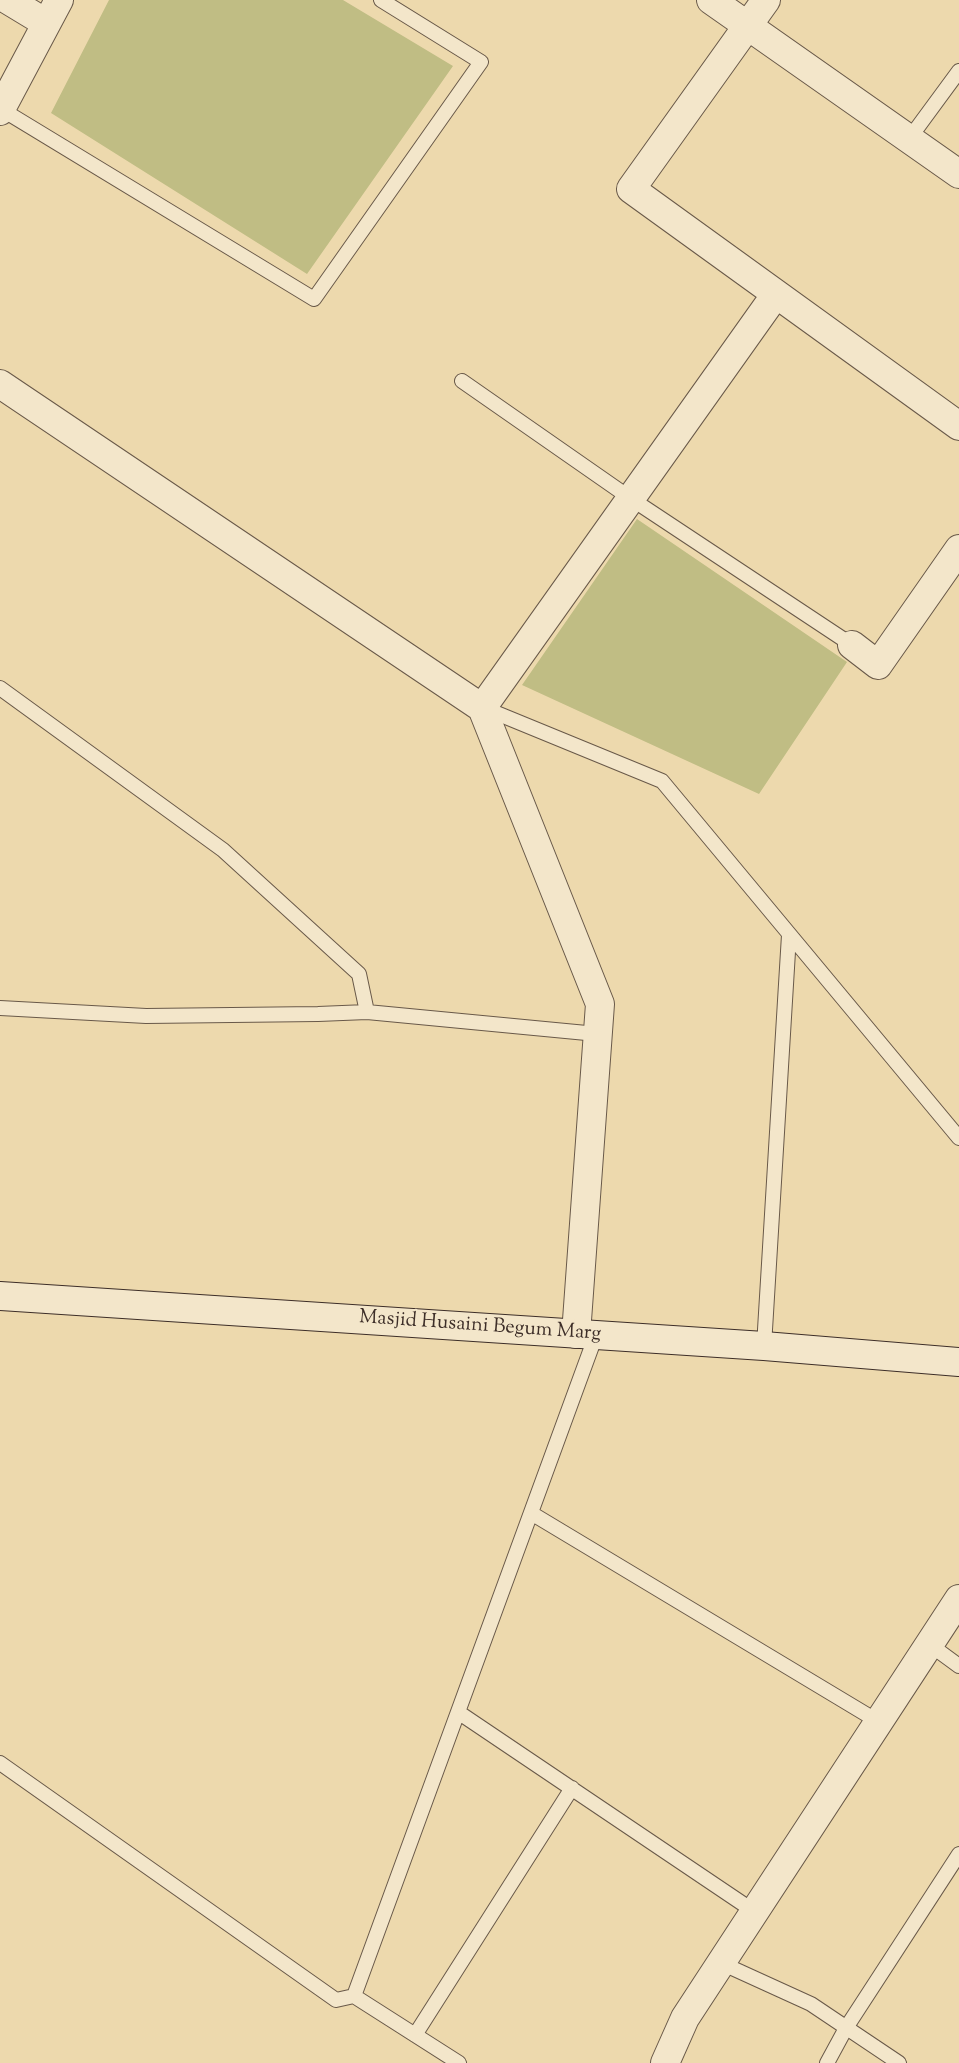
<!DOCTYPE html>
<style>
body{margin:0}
canvas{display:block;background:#edd9ad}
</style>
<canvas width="959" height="2063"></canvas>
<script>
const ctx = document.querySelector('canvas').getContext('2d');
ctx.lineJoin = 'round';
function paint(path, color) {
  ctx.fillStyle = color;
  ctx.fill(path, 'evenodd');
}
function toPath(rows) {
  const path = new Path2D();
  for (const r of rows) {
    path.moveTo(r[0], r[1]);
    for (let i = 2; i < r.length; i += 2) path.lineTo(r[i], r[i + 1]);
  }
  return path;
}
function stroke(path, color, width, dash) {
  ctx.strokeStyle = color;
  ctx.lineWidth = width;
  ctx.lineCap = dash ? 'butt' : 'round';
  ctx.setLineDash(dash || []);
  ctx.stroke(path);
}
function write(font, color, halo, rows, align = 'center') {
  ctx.font = font + ' "Sorts Mill Goudy",serif';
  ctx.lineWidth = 4;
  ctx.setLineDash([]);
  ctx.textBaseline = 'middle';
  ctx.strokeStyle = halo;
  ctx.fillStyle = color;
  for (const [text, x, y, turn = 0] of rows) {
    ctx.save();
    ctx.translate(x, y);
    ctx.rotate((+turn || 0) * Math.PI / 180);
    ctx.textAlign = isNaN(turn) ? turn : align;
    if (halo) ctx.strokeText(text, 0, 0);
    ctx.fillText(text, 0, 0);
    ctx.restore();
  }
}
paint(toPath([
 [109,0,343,0,453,66,307,274,51,113],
 [637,519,847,662,759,794,522,685]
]), '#c0bd84');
const lane = toPath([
 [1,109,314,299,481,62,381,0],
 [909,139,959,71],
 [462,381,630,498,852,645],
 [0,688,223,850,359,974,367,1012,597,1034],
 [484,708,662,781,959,1138],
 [0,1008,146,1016,318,1014,367,1012],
 [764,1346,789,935],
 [531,1513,879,1722],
 [929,1644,959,1666],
 [458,1712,755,1912],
 [0,1763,336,2000,354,1996,459,2063],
 [721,1963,811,2004,899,2063],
 [354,1996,596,1335],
 [415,2035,572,1788],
 [827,2063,846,2028,959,1854]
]);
const street = toPath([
 [8,0,46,23],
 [711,0,959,174],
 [766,0,631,189,959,426],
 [0,111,59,0],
 [0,384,482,708,600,1004,576,1334],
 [852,645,878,665,959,549],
 [482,708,776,294],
 [665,2063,685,2018,959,1599]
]);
const secondary = toPath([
 [0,1296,764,1346,959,1362]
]);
stroke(lane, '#695949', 16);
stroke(street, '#695949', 30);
stroke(secondary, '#3d2e28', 30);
stroke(lane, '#f3e6ca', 14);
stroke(street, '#f3e6ca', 28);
stroke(secondary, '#f3e6ca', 28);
write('20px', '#3d2e28', '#f3e6ca', [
 ["Masjid Husaini Begum Marg",480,1327,4]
]);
</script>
